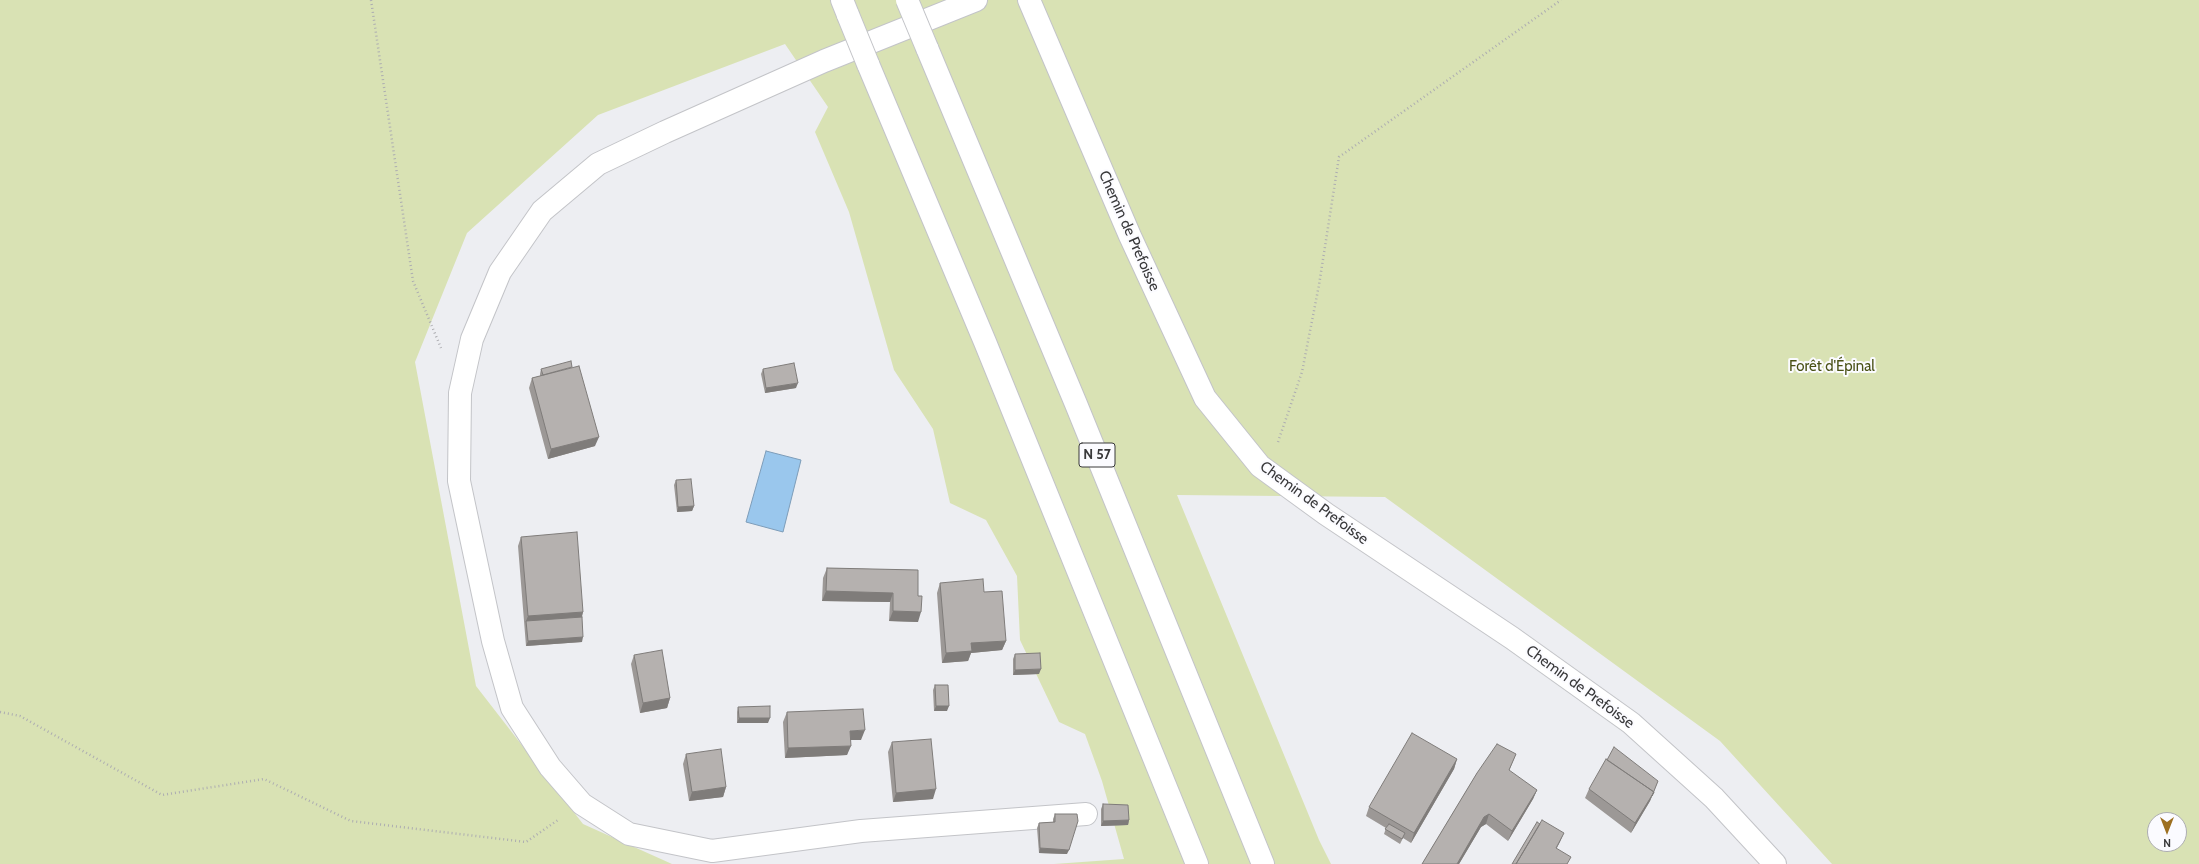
<!DOCTYPE html>
<meta charset="utf-8">
<style>
body{margin:0}
#map{position:relative;width:2199px;height:864px;overflow:hidden;background:#edeef2;font-family:Cabin,sans-serif}
canvas{display:block}
.north{position:absolute;left:2147px;top:812px;width:40px;height:40px;box-sizing:border-box;background:#fbfbff;border:1px solid #adadb1;border-radius:50%;rotate:180deg;font-size:11px;font-weight:700;line-height:16px;text-align:center;color:#39393b}
.north::after{content:'';display:block;margin:auto;width:14px;height:18px;background:#9d7021;clip-path:polygon(50% 0,100% 100%,50% 72%,0 100%)}
</style>
<div id="map">
<canvas width="2199" height="864"></canvas>
<div class="north">N</div>
</div>
<script>
const ctx = document.querySelector('canvas').getContext('2d');
ctx.lineJoin = 'round';
function paint(path, color) {
  ctx.fillStyle = color;
  ctx.fill(path, 'evenodd');
}
function toPath(rows) {
  const path = new Path2D();
  for (const r of rows) {
    path.moveTo(r[0], r[1]);
    for (let i = 2; i < r.length; i += 2) path.lineTo(r[i], r[i + 1]);
  }
  return path;
}
function stroke(path, color, width, dash) {
  ctx.strokeStyle = color;
  ctx.lineWidth = width;
  ctx.lineCap = dash ? 'butt' : 'round';
  ctx.setLineDash(dash || []);
  ctx.stroke(path);
}
function write(font, color, halo, rows, align = 'center') {
  ctx.font = font + ' Cabin,sans-serif';
  ctx.lineWidth = 4;
  ctx.setLineDash([]);
  ctx.textBaseline = 'middle';
  ctx.strokeStyle = halo;
  ctx.fillStyle = color;
  for (const [text, x, y, turn = 0] of rows) {
    ctx.save();
    ctx.translate(x, y);
    ctx.rotate((+turn || 0) * Math.PI / 180);
    ctx.textAlign = isNaN(turn) ? turn : align;
    if (halo) ctx.strokeText(text, 0, 0);
    ctx.fillText(text, 0, 0);
    ctx.restore();
  }
}
paint(toPath([
 [0,0,2199,0,2199,864,1832,864,1720,741,1385,497,1177,495,1319,840,1331,864,1054,864,1124,859,1102,781,1085,734,1059,722,1020,640,1017,576,986,520,950,503,933,429,894,370,849,212,815,132,828,107,785,44,598,115,467,233,415,362,476,686,583,824,672,864,0,864],
 [2155,820,2179,820,2179,844,2155,844]
]), '#d9e2b4');
const water = toPath([
 [766,451,801,460,783,532,746,522,766,451]
]);
paint(water, '#9ac7ed');
stroke(water, '#7d9cb8', 1);
const street = toPath([
 [976,0,824,61,665,132,598,164,542,211,500,272,472,339,460,393,459,481,493,641,512,708,550,767,582,804,629,834,712,851,861,831,1086,814],
 [1029,0,1130,236,1205,398,1260,466,1326,514,1512,638,1631,723,1714,798,1775,864]
]);
const highway = toPath([
 [842,0,848,15],
 [927,48,1076,404,1263,864],
 [868,64,985,342,1197,864]
]);
stroke(street, '#c3c4c8', 24);
stroke(highway, '#c3c4c8', 24);
stroke(toPath([
 [371,0,413,281,441,348],
 [1278,442,1302,372,1319,285,1339,157,1561,0],
 [0,712,20,716,162,795,264,779,351,821,526,842,558,820]
]), '#adadb1', 2.5, [1, 3]);
stroke(street, '#fff', 22);
stroke(highway, '#fff', 22);
const highwayBridge = toPath([
 [907,0,927,48],
 [848,15,868,64]
]);
stroke(highwayBridge, '#c3c4c8', 24, []);
stroke(highwayBridge, '#fff', 22);
paint(toPath([
 [541,369,595,446,548,459,529,388,532,378,540,376,540,374],
 [763,369,796,388,765,393,761,374],
 [676,480,694,506,692,511,677,512,674,485],
 [521,537,583,612,582,617,582,642,526,646,518,546],
 [827,568,918,570,918,622,889,621,890,602,822,601,823,578],
 [940,583,984,592,1006,641,1002,650,971,653,968,661,942,663,937,593],
 [1015,654,1039,674,1013,675,1013,659],
 [634,655,670,698,667,708,640,713,631,664],
 [935,685,947,711,934,711,933,690],
 [738,707,768,723,737,723,737,712],
 [787,712,861,740,850,740,847,755,785,758,783,722],
 [892,742,933,799,893,802,888,752],
 [686,754,726,787,723,797,689,801,683,764],
 [1516,754,1509,771,1537,790,1533,799,1508,841,1486,824,1481,827,1459,864,1422,864,1477,773],
 [1457,759,1454,769,1411,843,1403,838,1400,844,1384,834,1386,828,1366,816,1369,807],
 [1658,781,1650,801,1631,833,1585,798,1589,789],
 [1103,804,1129,820,1128,825,1101,826,1101,809],
 [1055,814,1067,854,1039,853,1037,828,1039,823,1053,822,1053,819]
]), '#9c9896');
paint(toPath([
 [798,383,796,388,765,393,766,388],
 [599,437,595,446,548,459,551,449],
 [694,506,692,511,677,512,678,507],
 [826,591,893,593,890,602,822,601],
 [893,611,921,612,918,622,889,621],
 [583,612,580,622,526,621,528,616],
 [583,637,582,642,526,646,528,641],
 [1006,641,1002,650,971,653,968,661,942,663,946,653,971,643],
 [1041,669,1039,674,1013,675,1015,670],
 [670,698,667,708,640,713,643,703],
 [936,706,949,706,947,711,934,711],
 [739,718,770,718,768,723,737,723],
 [865,730,861,740,847,740,850,731],
 [851,746,847,755,785,758,788,748],
 [1457,759,1454,769,1411,843,1414,833],
 [726,787,723,797,689,801,692,792],
 [936,789,933,799,893,802,896,793],
 [1537,790,1533,799,1508,841,1512,831],
 [1654,792,1650,801,1631,833,1635,823],
 [1489,814,1486,824,1481,827,1459,864,1457,864,1484,817],
 [1129,820,1128,825,1101,826,1103,821],
 [1564,833,1560,842,1552,857,1556,848],
 [1040,848,1069,850,1067,854,1039,853]
]), '#7f7c7a');
const building = toPath([
 [571,361,572,367,543,375,541,369,571,361],
 [794,363,798,383,766,388,763,369,794,363],
 [579,366,599,437,551,449,532,378,579,366],
 [691,479,694,506,678,507,676,480,691,479],
 [577,532,583,612,528,616,521,537,577,532],
 [827,568,918,570,918,596,922,596,921,612,893,611,893,593,826,591,827,568],
 [983,579,984,592,1002,591,1006,641,971,643,972,651,946,653,940,583,983,579],
 [582,617,583,637,528,641,526,621,582,617],
 [662,650,670,698,643,703,634,655,662,650],
 [1040,653,1041,669,1015,670,1015,654,1040,653],
 [935,685,948,685,949,706,936,706,935,685],
 [770,706,770,718,739,718,738,707,770,706],
 [863,709,865,730,850,731,851,746,788,748,787,712,863,709],
 [1412,733,1457,759,1414,833,1369,807,1412,733],
 [931,739,936,789,896,793,892,742,931,739],
 [1497,744,1516,754,1509,770,1537,790,1512,831,1489,814,1484,817,1457,864,1422,864,1477,773,1497,744],
 [1614,747,1658,781,1652,796,1654,792,1607,760,1614,747],
 [721,749,726,787,692,792,686,754,721,749],
 [1606,759,1654,792,1635,823,1589,789,1606,759],
 [1103,804,1128,805,1129,820,1103,821,1103,804],
 [1055,814,1077,814,1078,821,1069,850,1040,848,1039,823,1055,822,1055,814],
 [1542,820,1564,833,1556,848,1571,857,1567,864,1516,864,1542,820],
 [1537,822,1540,824,1516,864,1512,864,1537,822],
 [1389,824,1405,833,1402,839,1385,829,1389,824]
]);
paint(building, '#b5b1af');
stroke(building, '#7f7c7a', 1);
for (const [x, y, w] of [
 [1097,455,36]
]) {
  const box = new Path2D();
  box.roundRect(x - w / 2, y - 12, w, 24, 3);
  ctx.fillStyle = '#fbfbff';
  ctx.fill(box);
  stroke(box, '#39393b', 1);
}
write('bold 14px', '#39393b', null, [
 ["N 57",1097,455]
]);
write('15px', '#39393b', '#fbfbff', [
 ["Chemin de Prefoisse",1129,231,66],
 ["Chemin de Prefoisse",1314,503,36],
 ["Chemin de Prefoisse",1580,687,36]
]);
write('15px', '#495116', '#fbfbff', [
 ["Forêt d'Épinal",1832,367]
]);
</script>
